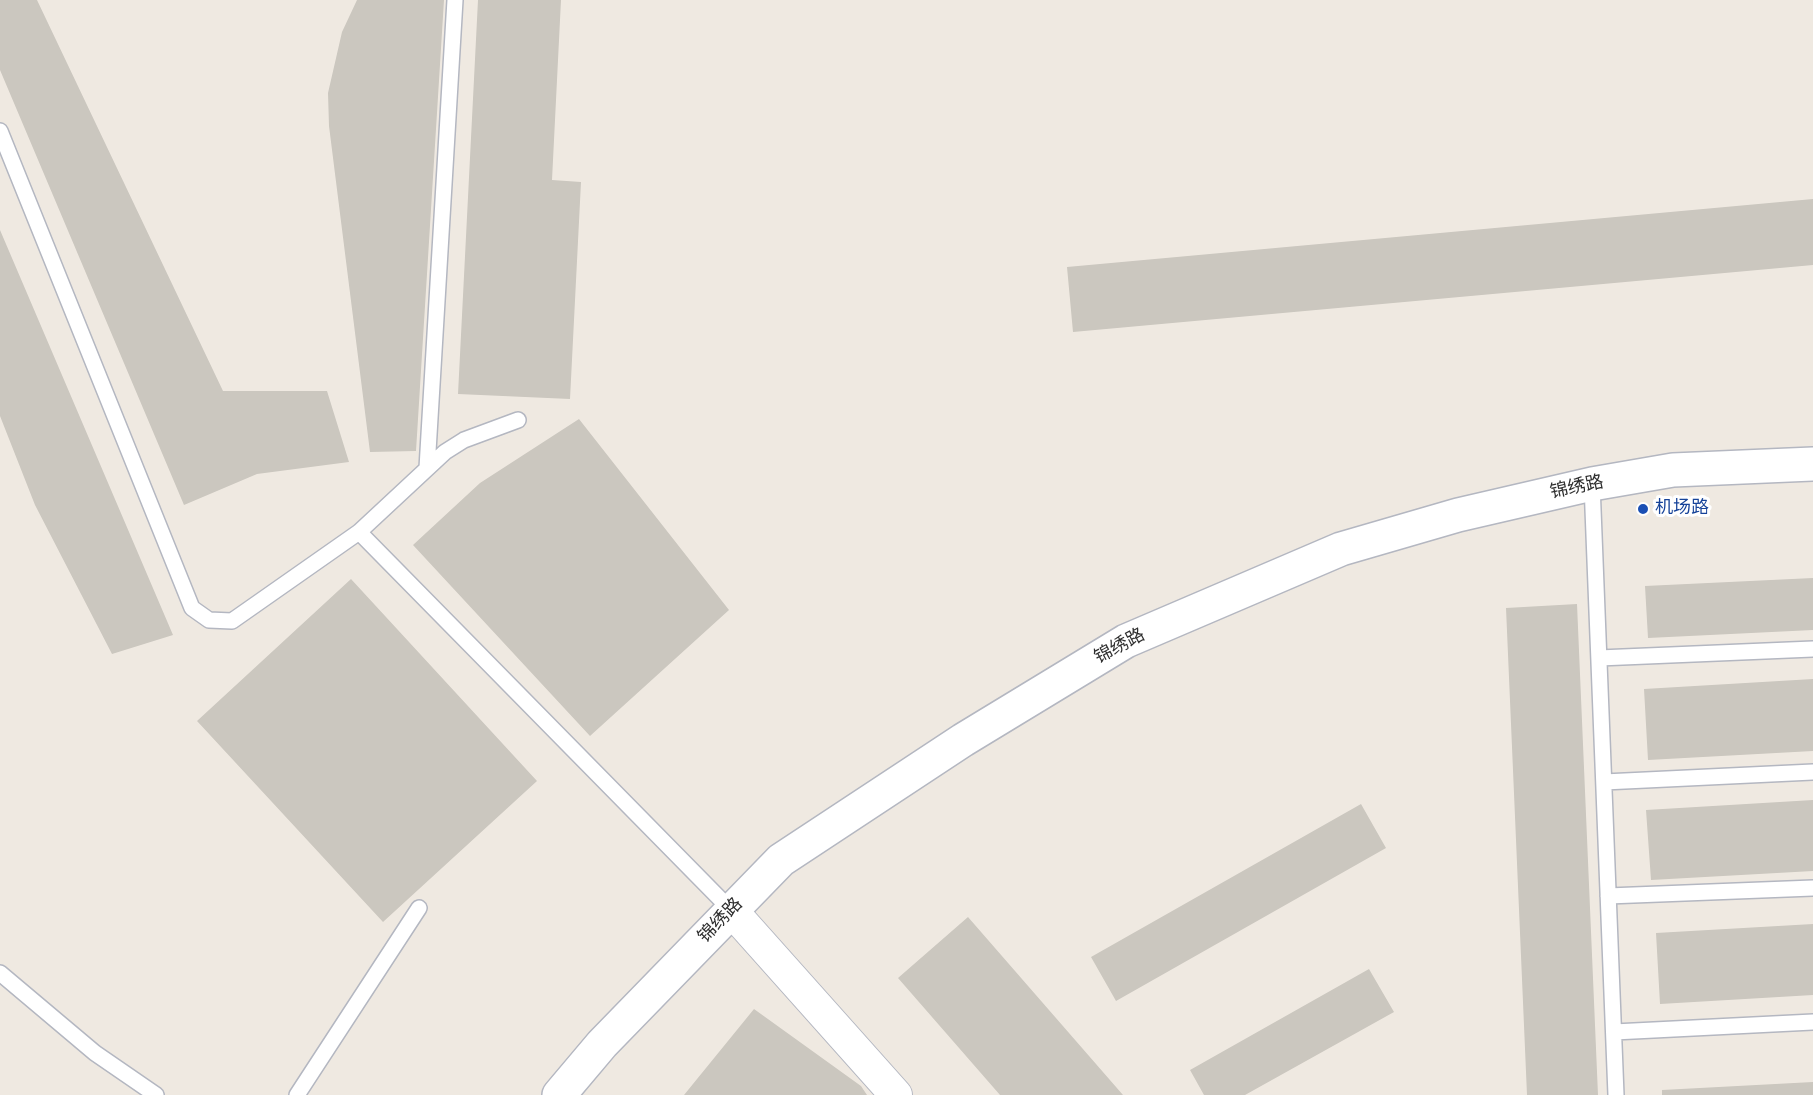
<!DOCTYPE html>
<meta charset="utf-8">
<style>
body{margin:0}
canvas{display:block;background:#efe9e1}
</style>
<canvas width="1813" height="1095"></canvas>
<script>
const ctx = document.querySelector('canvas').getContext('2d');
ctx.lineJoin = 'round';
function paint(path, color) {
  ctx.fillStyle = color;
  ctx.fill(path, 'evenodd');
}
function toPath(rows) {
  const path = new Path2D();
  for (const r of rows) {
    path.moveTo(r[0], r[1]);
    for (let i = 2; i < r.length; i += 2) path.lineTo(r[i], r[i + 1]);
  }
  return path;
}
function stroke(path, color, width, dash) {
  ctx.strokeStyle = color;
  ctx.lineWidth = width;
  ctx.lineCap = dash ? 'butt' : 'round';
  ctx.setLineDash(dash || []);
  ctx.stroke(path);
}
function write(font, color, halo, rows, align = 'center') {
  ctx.font = font + ' "Nunito Sans","Noto Sans SC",sans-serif';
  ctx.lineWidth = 6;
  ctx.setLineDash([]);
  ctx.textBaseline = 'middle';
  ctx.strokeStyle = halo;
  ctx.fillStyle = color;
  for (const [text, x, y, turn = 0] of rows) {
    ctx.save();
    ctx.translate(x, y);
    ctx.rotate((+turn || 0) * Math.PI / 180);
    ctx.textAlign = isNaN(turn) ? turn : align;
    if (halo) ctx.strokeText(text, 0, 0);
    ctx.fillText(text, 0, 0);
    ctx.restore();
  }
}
paint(toPath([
 [0,0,37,0,223,391,327,391,349,462,257,474,184,505,0,70],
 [357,0,444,0,416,451,370,452,329,126,328,93,342,32],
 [478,0,561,0,552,180,581,182,570,399,458,394],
 [1813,199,1813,265,1073,332,1067,267],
 [0,230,173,635,112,654,35,505,0,416],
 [579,419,729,610,590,736,413,545,480,483],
 [1813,578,1813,630,1648,638,1645,586],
 [351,579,537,781,383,922,197,721],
 [1577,604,1598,1095,1527,1095,1506,608],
 [1813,679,1813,751,1648,760,1644,689],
 [1813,800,1813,871,1651,880,1646,810],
 [1361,804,1386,848,1116,1001,1091,957],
 [968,917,1123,1095,1000,1095,898,978],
 [1813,924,1813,995,1660,1004,1656,933],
 [1369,969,1394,1012,1245,1095,1204,1095,1190,1070],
 [754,1009,861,1086,867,1095,684,1095],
 [1813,1082,1813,1095,1662,1095,1662,1090]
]), '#cbc7bf');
const lane = toPath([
 [0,131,192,608,209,620,232,621,359,532,445,452,464,440,518,420],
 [427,468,455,0],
 [1592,484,1616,1095],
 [359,532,731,910],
 [1599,658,1813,649],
 [1604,782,1813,772],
 [1608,896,1813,888],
 [0,973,95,1053,156,1095],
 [1614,1032,1813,1022],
 [297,1095,419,908]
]);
const street = toPath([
 [731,910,896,1095]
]);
const secondary = toPath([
 [559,1095,602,1044,781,860,963,740,1126,641,1341,549,1458,515,1592,484,1673,470,1813,464]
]);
stroke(lane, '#b4b7c1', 18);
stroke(street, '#b4b7c1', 34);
stroke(secondary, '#b4b7c1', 36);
stroke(lane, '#fff', 15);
stroke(street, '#fff', 32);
stroke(secondary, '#fff', 33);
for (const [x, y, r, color] of [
 [1643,509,6,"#1a4fb4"]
]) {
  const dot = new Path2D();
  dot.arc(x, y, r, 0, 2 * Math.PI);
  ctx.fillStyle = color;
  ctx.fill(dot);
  stroke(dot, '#fff', 2);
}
write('18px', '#2e2e2e', '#fff', [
 ["锦绣路",1577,488,-12],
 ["锦绣路",1120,647,-28],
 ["锦绣路",721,921,-46]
]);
write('18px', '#164399', '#fff', [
 ["机场路",1655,509]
], 'left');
</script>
